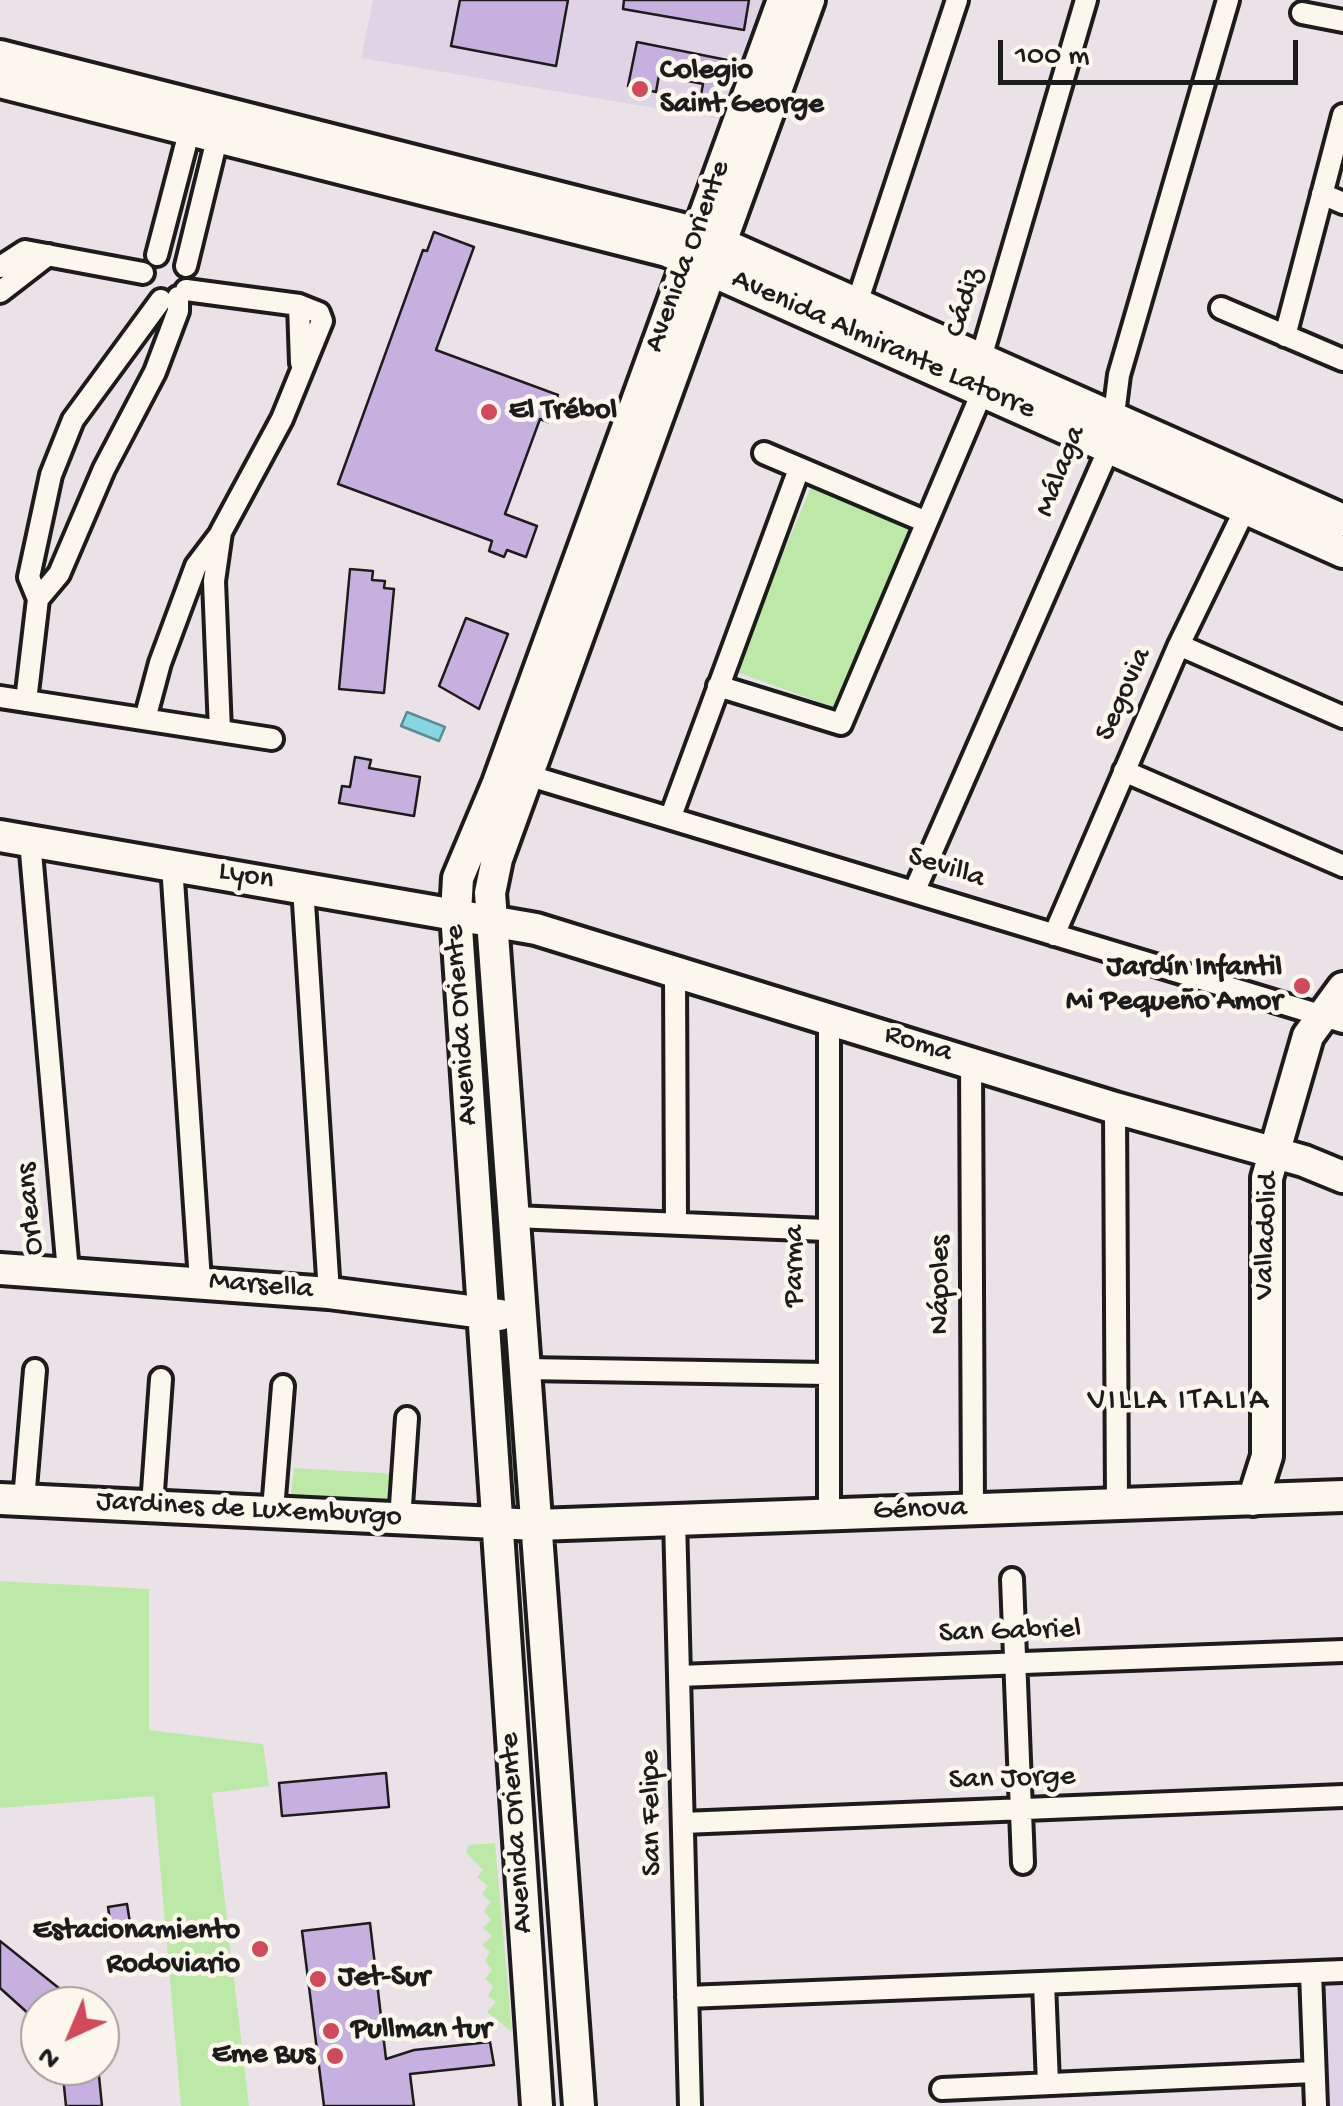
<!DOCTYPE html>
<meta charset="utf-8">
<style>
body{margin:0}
#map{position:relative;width:1343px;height:2106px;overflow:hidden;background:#ebe2e8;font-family:"Gochi Hand",sans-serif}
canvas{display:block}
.north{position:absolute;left:20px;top:1986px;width:100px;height:100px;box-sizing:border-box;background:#fbf7ec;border:2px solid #a29f99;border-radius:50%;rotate:224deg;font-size:28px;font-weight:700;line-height:40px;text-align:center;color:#1c1c1c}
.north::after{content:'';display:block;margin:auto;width:35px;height:45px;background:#d1495b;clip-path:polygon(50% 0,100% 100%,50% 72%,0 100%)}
.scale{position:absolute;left:998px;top:40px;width:300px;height:45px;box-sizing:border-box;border:5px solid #1c1c1c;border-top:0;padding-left:12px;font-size:30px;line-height:35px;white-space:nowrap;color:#1c1c1c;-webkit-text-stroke:8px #fbf7ec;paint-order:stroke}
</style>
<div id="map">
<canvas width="1343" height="2106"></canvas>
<div class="north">N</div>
<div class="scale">100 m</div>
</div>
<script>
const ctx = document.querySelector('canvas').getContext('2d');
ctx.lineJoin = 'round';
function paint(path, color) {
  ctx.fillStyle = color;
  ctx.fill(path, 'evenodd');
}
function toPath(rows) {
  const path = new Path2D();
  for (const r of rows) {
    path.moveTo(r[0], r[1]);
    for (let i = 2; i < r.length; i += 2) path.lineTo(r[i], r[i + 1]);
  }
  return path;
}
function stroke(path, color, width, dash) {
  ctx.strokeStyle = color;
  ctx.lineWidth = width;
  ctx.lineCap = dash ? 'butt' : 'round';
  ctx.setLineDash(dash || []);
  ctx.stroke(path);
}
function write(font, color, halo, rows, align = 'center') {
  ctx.font = font + ' "Gochi Hand",sans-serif';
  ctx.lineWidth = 9;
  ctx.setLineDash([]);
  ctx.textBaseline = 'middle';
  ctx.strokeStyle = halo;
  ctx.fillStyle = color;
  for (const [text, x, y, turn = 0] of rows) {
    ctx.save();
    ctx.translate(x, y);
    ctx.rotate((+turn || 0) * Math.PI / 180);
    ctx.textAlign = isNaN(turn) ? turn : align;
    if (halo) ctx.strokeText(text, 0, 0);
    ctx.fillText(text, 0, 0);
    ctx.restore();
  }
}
paint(toPath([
 [373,0,769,0,725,120,361,58],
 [1343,1977,1343,2106,1326,2106,1322,1978]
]), '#e0d3e6');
paint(toPath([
 [811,487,910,528,833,707,734,671],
 [294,1468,397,1474,392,1513,289,1511],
 [0,1581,149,1589,149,1730,263,1744,269,1786,212,1793,249,2106,181,2106,154,1796,0,1808],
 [495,1843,512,2032,487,2012,496,2002,488,1996,493,1986,485,1979,492,1970,485,1961,490,1952,482,1945,492,1936,483,1928,491,1920,484,1911,491,1902,482,1894,488,1886,477,1877,483,1870,466,1853,468,1845]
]), '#bce9a7');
const water = toPath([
 [407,712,445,727,439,741,401,726,407,712]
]);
paint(water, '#87d6e4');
stroke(water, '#5c8c94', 2.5);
const building = toPath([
 [460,0,568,0,556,66,451,46,460,0],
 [624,0,749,0,744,30,623,9,624,0],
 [637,42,727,60,718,104,700,100,703,84,659,75,656,92,628,86,637,42],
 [434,232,474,247,436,350,558,395,548,422,540,419,505,514,537,526,526,557,507,550,504,557,489,551,492,541,338,484,423,250,427,251,434,232],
 [350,569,373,571,372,580,385,581,384,588,394,589,384,693,339,689,350,569],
 [466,618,508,634,479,709,439,686,466,618],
 [355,757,371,760,369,768,420,777,414,816,339,803,342,786,350,787,355,757],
 [386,1773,389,1807,282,1816,279,1783,386,1773],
 [127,1904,130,1923,111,1927,108,1907,127,1904],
 [370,1923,386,2059,414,2050,490,2042,494,2065,410,2074,414,2106,324,2106,302,1931,370,1923],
 [0,1941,60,1989,80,2006,40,2006,40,2024,0,1988,0,1941],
 [62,2066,98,2066,102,2106,66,2106,62,2066]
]);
paint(building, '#c6b0e0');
stroke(building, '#1c1c1c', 2.5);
const street = toPath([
 [1302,13,1343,21],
 [1322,194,1343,203],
 [157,255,192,121],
 [186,266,220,127],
 [0,267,25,251,143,273],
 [186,290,299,305,319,313,322,321,282,419,221,532,214,581,220,731],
 [0,292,48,255],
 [857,303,957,0],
 [299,305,301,363],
 [1221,308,1343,360],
 [1285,336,1343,115],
 [764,453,924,521],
 [38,599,29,577,51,475,73,420,161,300],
 [1179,645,1343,717],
 [718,686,841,724,983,390,981,358,1086,0],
 [0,697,272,739],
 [26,701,38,599,59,574,104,469,155,372,178,311,178,297],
 [145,719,160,663,196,566,221,533],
 [1124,771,1343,866],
 [530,776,1343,1022],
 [671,816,799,469],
 [30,841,68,1272],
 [172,865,200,1281],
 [303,887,329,1293],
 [915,890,1110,446,1119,375,1228,0],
 [1054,935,1179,645,1250,499],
 [675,971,676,1221],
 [829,1018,829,1514],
 [971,1060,973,1509],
 [1115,1108,1117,1505],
 [514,1217,826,1230],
 [525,1369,827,1374],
 [24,1500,35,1370],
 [152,1505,161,1379],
 [273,1510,283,1386],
 [675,1519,690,2106],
 [400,1520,407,1418],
 [1012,1579,1023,1863],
 [679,1676,1343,1651],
 [683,1823,1343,1796],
 [1311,1973,1316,2106],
 [1044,1983,1048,2084],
 [687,1997,1343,1971],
 [942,2089,1314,2072]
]);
const secondary = toPath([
 [0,56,698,233,1343,520],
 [0,82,667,251,1343,552],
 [0,836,536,929,1115,1108,1304,1161,1343,1177],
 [0,1269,329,1293,500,1315],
 [0,1499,537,1525,1343,1496],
 [1253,1500,1267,1456,1267,1178,1308,1036,1343,988],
 [537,2106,456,913,458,878,498,783,783,0],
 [579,2106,490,893,497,859,809,0]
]);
stroke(street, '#1c1c1c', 28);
stroke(secondary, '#1c1c1c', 38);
stroke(street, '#fbf7ec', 20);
stroke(secondary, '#fbf7ec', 30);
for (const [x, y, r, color] of [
 [640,89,10,"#d1495b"],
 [489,412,10,"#d1495b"],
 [1302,986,10,"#d1495b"],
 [260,1949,10,"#d1495b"],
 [318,1979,10,"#d1495b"],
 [331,2031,10,"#d1495b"],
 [335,2056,10,"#d1495b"]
]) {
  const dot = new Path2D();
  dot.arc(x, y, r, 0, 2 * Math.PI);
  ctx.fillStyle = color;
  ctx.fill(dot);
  stroke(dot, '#fbf7ec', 4);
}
write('bold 30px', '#1c1c1c', '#fbf7ec', [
 ["Colegio",660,72],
 ["Saint George",660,106],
 ["El Trébol",509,412],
 ["Jardín Infantil",1282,969,"right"],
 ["Mi Pequeño Amor",1282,1003,"right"],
 ["Estacionamiento",240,1932,"right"],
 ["Rodoviario",240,1966,"right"],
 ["Jet-Sur",338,1979],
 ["Pullman tur",351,2031],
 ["Eme Bus",315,2056,"right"]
], 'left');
write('30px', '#1c1c1c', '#fbf7ec', [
 ["Avenida Oriente",689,257,-70],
 ["Cádiz",966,303,-74],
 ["Avenida Almirante Latorre",883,346,24],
 ["Málaga",1062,472,-69],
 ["Segovia",1125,695,-66],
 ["Sevilla",946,869,18],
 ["Lyon",246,877,10],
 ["Avenida Oriente",463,1025,-94],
 ["Roma",918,1045,17],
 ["Orleans",32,1209,-95],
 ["Valladolid",1268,1236,-88],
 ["Parma",796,1266,-90],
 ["Nápoles",942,1285,-90],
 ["Marsella",261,1287,5],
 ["Jardines de Luxemburgo",249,1511,3],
 ["Génova",920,1511,-2],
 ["San Gabriel",1010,1633,-2],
 ["San Jorge",1012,1780,-2],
 ["San Felipe",653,1813,-91],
 ["Avenida Oriente",518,1833,-94]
]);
ctx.letterSpacing = '2.5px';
write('32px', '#1c1c1c', '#fbf7ec', [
 ["VILLA ITALIA",1179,1402]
]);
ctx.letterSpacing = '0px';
</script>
